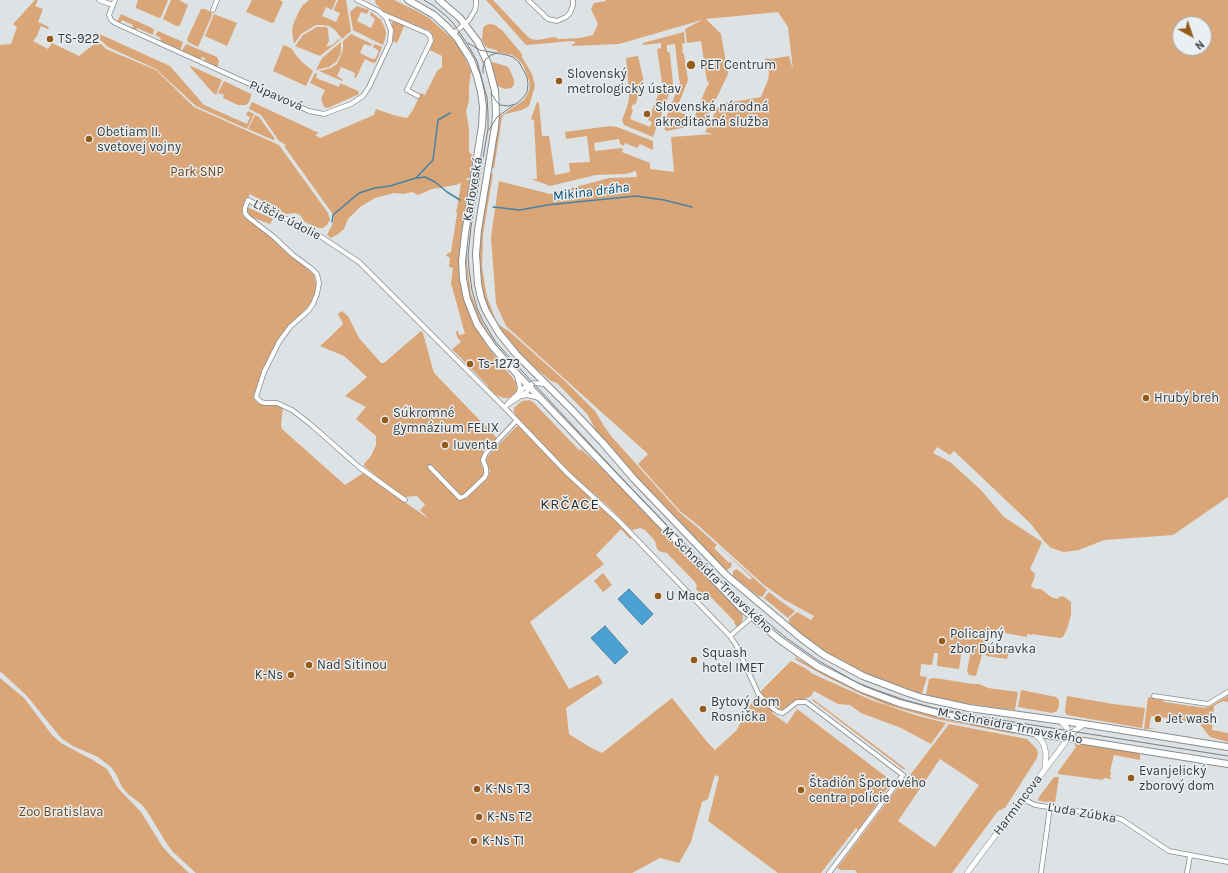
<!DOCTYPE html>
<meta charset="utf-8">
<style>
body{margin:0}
#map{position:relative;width:1228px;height:873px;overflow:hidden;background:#dde2e5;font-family:Karla,sans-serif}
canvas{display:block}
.north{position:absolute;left:1172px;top:16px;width:40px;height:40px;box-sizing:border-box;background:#eaeff2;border:1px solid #a2a6a8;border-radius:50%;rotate:140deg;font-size:11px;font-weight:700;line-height:16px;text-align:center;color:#37393a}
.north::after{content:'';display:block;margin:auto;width:14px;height:18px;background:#965b1b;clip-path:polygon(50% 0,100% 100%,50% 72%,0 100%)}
</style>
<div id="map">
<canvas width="1228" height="873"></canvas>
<div class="north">N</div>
</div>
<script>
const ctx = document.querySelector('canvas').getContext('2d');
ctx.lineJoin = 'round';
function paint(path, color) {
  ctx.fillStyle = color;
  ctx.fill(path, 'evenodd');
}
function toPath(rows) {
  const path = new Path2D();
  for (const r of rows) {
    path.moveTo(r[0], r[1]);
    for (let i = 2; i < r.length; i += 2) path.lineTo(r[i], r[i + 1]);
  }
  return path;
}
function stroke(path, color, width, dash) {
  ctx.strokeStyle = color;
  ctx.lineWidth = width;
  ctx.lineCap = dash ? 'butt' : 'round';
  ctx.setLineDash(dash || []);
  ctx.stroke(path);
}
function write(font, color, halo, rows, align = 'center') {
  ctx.font = font + ' Karla,sans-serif';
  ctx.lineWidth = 3;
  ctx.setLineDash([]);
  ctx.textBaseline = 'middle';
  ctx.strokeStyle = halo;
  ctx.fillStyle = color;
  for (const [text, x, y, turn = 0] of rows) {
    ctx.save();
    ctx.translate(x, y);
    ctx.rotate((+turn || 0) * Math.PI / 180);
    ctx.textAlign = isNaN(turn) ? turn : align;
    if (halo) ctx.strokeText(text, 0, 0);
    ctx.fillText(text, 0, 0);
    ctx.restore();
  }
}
paint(toPath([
 [35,0,38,0,35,6,43,9,38,22,49,27,48,29,41,26,37,36,33,41,48,49,52,43,79,56,98,41,106,49,156,70,194,107,279,145,328,213,330,220,327,225,323,228,318,228,305,222,300,215,295,213,286,214,250,194,242,210,243,216,271,237,287,253,314,274,316,285,315,295,308,307,292,322,280,336,262,372,254,396,256,402,263,405,277,404,283,407,281,426,282,429,345,485,363,473,429,519,420,510,425,505,417,496,403,497,390,488,389,486,364,466,364,464,371,456,376,445,376,436,356,419,366,407,345,396,367,377,344,356,320,346,331,336,343,324,338,314,342,311,348,316,359,338,381,363,384,363,421,331,423,333,433,370,435,374,496,437,495,440,484,451,481,457,481,463,484,473,488,477,490,471,486,460,487,457,516,427,519,426,556,464,618,522,632,537,630,539,621,529,596,555,604,564,530,622,569,689,598,675,603,683,566,708,569,734,588,746,602,753,672,698,708,743,715,750,736,731,755,697,791,661,805,668,813,674,871,700,915,715,946,723,931,744,901,728,861,713,850,705,838,704,814,691,811,696,805,699,794,701,782,710,775,708,772,713,787,724,797,709,893,782,882,795,883,796,858,830,856,828,821,873,778,873,708,821,719,777,715,775,708,799,702,802,691,842,679,863,660,858,632,873,196,873,173,852,167,844,147,811,141,804,128,794,122,787,116,774,111,767,98,757,73,746,61,738,27,696,0,671,0,45,11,44,17,27,13,24],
 [138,0,168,0,161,17,159,18,136,8,136,6],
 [171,0,179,0,188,5,180,25,178,26,176,26,163,19],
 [252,0,280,0,283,2,274,22,272,23,246,12],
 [309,0,336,0,332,10,326,7,322,16,336,22,340,13,335,11,334,9,338,0,346,0,351,31,350,32,342,39,335,30,329,26,322,25,316,25,301,34,294,44,292,31,293,25,299,11,303,5],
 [375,0,394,0,415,10,429,18,448,35,452,38,461,50,471,71,469,85,469,101,466,111,469,129,469,152,473,156,470,177,465,180,470,180,471,182,460,248,461,283,465,303,474,325,490,350,516,382,517,391,514,395,508,398,503,398,496,395,487,387,488,386,452,349,461,342,457,337,456,331,458,331,459,335,465,334,451,283,453,268,449,267,450,258,449,257,446,256,447,254,451,252,457,214,456,211,457,209,461,183,456,185,432,189,418,195,412,192,403,194,394,193,375,198,360,207,348,219,344,229,338,234,331,238,327,235,333,223,334,218,332,213,284,146,286,145,279,141,261,115,249,109,252,102,319,133,315,135,320,138,374,115,376,109,393,115,407,118,413,110,421,93,425,95,437,71,442,67,442,56,430,50,434,38,430,31,384,12,376,4],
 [486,0,493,0,528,37,531,39,538,40,554,37,559,39,580,38,593,35,598,24,591,9,594,3,606,1,606,0,1228,0,1228,497,1173,535,1104,540,1079,550,1064,552,1051,548,1044,541,1031,524,954,451,950,455,937,447,933,453,950,462,981,490,1004,517,1042,542,1030,569,1035,574,1034,579,1031,586,1035,589,1041,589,1051,597,1057,599,1059,597,1063,596,1071,602,1071,615,1067,629,1063,637,1060,638,1032,634,1032,635,1027,634,1027,637,989,630,976,676,969,675,967,671,971,650,962,648,959,669,937,666,938,653,934,653,932,665,921,664,920,676,927,677,922,693,921,694,899,687,869,675,829,654,803,636,789,623,789,619,797,612,811,620,814,616,785,600,764,585,699,526,681,512,638,464,648,454,506,326,496,304,491,237,499,181,550,194,609,178,637,177,636,171,626,174,596,175,550,186,531,179,537,179,534,120,531,119,537,102,539,103,542,136,549,136,555,175,570,172,569,163,590,162,587,136,566,139,565,132,610,126,617,127,653,141,653,150,640,144,637,148,625,143,624,146,620,144,619,139,594,143,595,151,621,148,623,149,622,152,650,163,650,169,674,172,671,137,713,134,705,132,717,109,721,104,761,97,768,80,769,73,765,58,771,59,789,56,793,70,788,27,778,12,706,19,721,34,728,74,704,124,666,131,663,126,680,82,679,79,675,44,667,45,667,51,670,53,673,83,653,137,624,125,622,120,627,107,629,99,629,91,626,58,638,56,644,82,635,105,633,104,631,109,633,110,630,119,650,127,652,122,648,120,661,88,664,88,664,84,662,83,657,49,661,48,661,43,643,45,643,43,684,32,685,43,682,44,683,49,682,50,683,54,684,54,688,80,679,103,678,102,676,107,677,108,676,111,694,118,707,86,708,86,709,82,707,81,701,41,687,43,685,29,702,20,619,44,571,46,576,42,572,41,526,45],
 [1180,24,1204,24,1204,48,1180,48],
 [357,6,369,10,367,14,361,12,357,21,371,28,375,19,370,15,371,12,381,20,384,26,386,32,385,39,383,45,353,30,350,12],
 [201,9,205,9,211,12,212,15,198,47,188,42,187,39],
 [121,14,154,29,153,35,137,28,136,30,132,28,133,25,122,20,120,23,117,22],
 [214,14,237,23,227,46,205,36],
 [393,21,396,21,405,24,397,43,392,41,394,29,392,26,392,23],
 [490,24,495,25,500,29,501,29,522,54,522,57,532,74,535,86,529,106,522,110,505,114,502,117,494,169,491,167,498,118,524,100,529,91,530,83,523,65,518,59,512,55,497,52,497,50,488,48,485,46,482,40,483,28,486,25],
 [317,27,327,27,328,30,329,41,326,47,332,45,339,39,340,40,320,56,295,46,303,35],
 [158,31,183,42,180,51,160,41,161,38,155,35],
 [95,32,170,66,204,105,247,124,250,117,246,115,248,111,254,114,247,129,196,106,156,69,108,47,95,35],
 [351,34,372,44,371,46,364,44,360,53,372,59,375,59,379,51,373,47,374,45,375,44,382,47,376,62,373,63,365,59,356,78,354,77,355,74,353,72,341,67,337,76,343,80,342,81,319,71,331,68,337,64,342,53,343,47,343,41],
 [341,42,341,53,336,62,329,67,316,70,322,58],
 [186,44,217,57,219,61,217,68,204,62,205,58,202,57,200,60,182,51],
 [284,45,292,49,296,55,301,61,313,71,306,86,273,71,283,46],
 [492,62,506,66,509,68,514,80,514,85,511,88,505,89,497,86,491,63],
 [191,66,222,80,216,95,213,93,190,67],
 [315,73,317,74,316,78,339,87,340,83,358,91,359,94,328,108,324,107,321,99,325,90,310,83],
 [224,81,251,94,251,96,249,102,246,105,238,105,223,98,224,95,219,93,217,95],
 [255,115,259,117,275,139,273,140,248,129],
 [491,173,493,174,483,234,482,267,487,297,497,323,502,327,510,332,565,381,595,411,604,426,611,436,680,513,697,527,767,590,762,597,760,596,759,597,733,576,733,571,737,569,750,580,752,578,717,545,714,548,729,563,731,562,732,564,731,567,727,570,721,566,640,481,596,431,588,415,557,383,551,381,527,361,500,329,491,314,483,295,480,283,479,259,481,232,490,174],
 [247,207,273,219,270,224,251,217,247,212],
 [470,220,467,244,467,264,471,294,475,305,483,324,500,350,497,347,481,325,472,306,469,295,466,264,467,244],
 [529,400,533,402,577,448,580,451,581,449,603,469,742,613,743,618,741,624,737,627,734,623,735,622,709,595,701,594,696,589,697,586,695,582,667,553,661,552,657,549,655,541,645,530,640,528,632,530,609,507,572,475,517,419,514,412,514,408,516,406,522,401],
 [603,573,612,585,603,592,594,581],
 [769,592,779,600,795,611,788,618,764,598],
 [988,643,1010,647,1007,659,986,656],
 [795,657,844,684,888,702,904,708,944,718,944,719,970,725,971,724,1014,732,1015,734,936,719,887,705,859,693,825,676,796,660],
 [0,678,24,698,52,735,61,743,91,759,107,769,118,788,141,812,162,846,170,855,189,873,0,873],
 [935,678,973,684,979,684,988,688,1018,692,1015,710,990,707,956,702,926,695,929,679],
 [1021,690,1056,697,1059,700,1059,706,1057,711,1052,713,1018,707],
 [1067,696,1113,704,1145,708,1142,728,1067,715,1065,712],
 [1228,696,1228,702,1223,701,1214,706,1212,730,1228,733,1228,742,1210,737,1199,723,1180,720,1151,716,1149,728,1155,729,1144,729,1148,697,1163,699,1164,702,1205,708,1211,706],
 [813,699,906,769,903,769,812,700],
 [949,724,1027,739,1036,748,1038,753,1037,758,1005,808,998,811,952,873,857,873,855,870,841,870,837,868,899,786,901,787],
 [940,759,979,785,935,847,898,821],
 [1080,743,1139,753,1140,755,1140,760,1114,755,1110,771,1111,772,1110,778,1112,778,1112,779,1104,778,1103,780,1058,774,1058,772,1076,747,1074,745],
 [1054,777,1059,777,1055,803,1040,801,1038,800,1039,797]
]), '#daa677');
const water = toPath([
 [629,589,653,614,642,625,618,599,629,589],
 [605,626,628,652,615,664,591,638,605,626]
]);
paint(water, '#4ba1d4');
stroke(water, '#4582a6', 1);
stroke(toPath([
 [417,178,425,177,435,182,447,192,460,200],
 [493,207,520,210,547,205,636,196,664,200,692,207],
 [332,222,333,215,359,193,375,188,390,186,416,178,433,160,438,120,450,113]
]), '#4582a6', 1.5);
const minor = toPath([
 [99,0,113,5],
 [115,0,109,15,111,20,115,23,309,111,324,114,351,104,363,96,369,87,390,42,391,30,386,18,379,11,357,0],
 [528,0,548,19,557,21,566,17,570,13,573,5,573,0],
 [213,10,217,0],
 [383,14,427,33,430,36,431,41,407,90,418,96],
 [453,34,469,20,475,10,476,5,476,0],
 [517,376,520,387,519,392],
 [522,396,527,395,539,398],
 [508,403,525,387,529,387],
 [504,407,527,392,529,387,533,383,546,384],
 [430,467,460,498,465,496,485,477,486,474,486,468,483,460,486,453,516,421],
 [405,500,359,467,309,423,292,410,277,403,265,403,261,402,256,397,264,372,279,342,290,327,308,311,313,304,317,294,319,283,317,274,312,269,293,255,274,237,248,217,245,213,245,208,248,200,320,236,359,262,504,407,567,473,618,520,730,636,736,645,758,693,766,703,778,712,783,713,797,702,806,702,903,775,829,873],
 [730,636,752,617],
 [1154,696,1208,704,1228,692],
 [1023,799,1035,805,1103,815,1121,819,1169,851,1228,862],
 [1041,873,1050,807],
 [1187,873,1190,856]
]);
const tertiary = toPath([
 [1061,721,1067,728,1069,738],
 [1034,733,1041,740,1044,745,1046,754,1045,768],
 [967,873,1073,732,1084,724]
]);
const secondary = toPath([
 [408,0,434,15,448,28,457,38,471,60,477,76,481,92,483,107,482,126,465,234,462,261,463,279,467,299,477,324,493,347,517,374,741,608,780,640,817,666,862,689,899,703,945,715,1034,733,1228,764],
 [439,0,460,18,478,42,488,64,495,91,496,114,495,127,478,230,476,254,478,284,481,298,486,311,499,333,516,354,572,410,603,443,634,479,726,575,801,638,824,655,863,676,908,693,923,698,969,708,1084,724,1228,747]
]);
stroke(minor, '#898d90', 5.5);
stroke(tertiary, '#898d90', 6);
stroke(secondary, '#898d90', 8);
stroke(minor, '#fff', 4);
stroke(tertiary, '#fff', 5);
stroke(secondary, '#fff', 6);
stroke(toPath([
 [424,0,434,6,445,15,453,23,468,45,477,61,487,98,488,113,488,129,471,227,468,255,469,269,472,290,477,308,483,321,495,341,509,357,630,487,736,596,785,637,819,661,856,682,876,690,905,700,934,708,976,716,1228,756],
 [468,43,480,50,507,55,513,57,519,62,527,77,528,84,527,92,523,98,516,104,508,106,500,105,496,101,491,93],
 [483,73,483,67,485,60,491,55,497,53],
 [489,130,497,117,514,105]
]), '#7a7d7f', 1);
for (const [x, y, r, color] of [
 [50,39,4,"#965b1b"],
 [691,65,5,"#965b1b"],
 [559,81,4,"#965b1b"],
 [647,114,4,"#965b1b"],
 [89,139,4,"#965b1b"],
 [470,364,4,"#965b1b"],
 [1146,398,4,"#965b1b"],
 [385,420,4,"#965b1b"],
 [445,445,4,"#965b1b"],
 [658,596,4,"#965b1b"],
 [942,641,4,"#965b1b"],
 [694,660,4,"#965b1b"],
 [309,665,4,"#965b1b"],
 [291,675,4,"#965b1b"],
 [703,709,4,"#965b1b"],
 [1158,719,4,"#965b1b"],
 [1131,778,4,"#965b1b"],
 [477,789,4,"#965b1b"],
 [801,790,4,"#965b1b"],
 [479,817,4,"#965b1b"],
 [474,841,4,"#965b1b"]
]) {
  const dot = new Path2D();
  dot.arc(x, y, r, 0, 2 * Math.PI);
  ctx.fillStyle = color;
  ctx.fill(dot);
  stroke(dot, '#eaeff2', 1.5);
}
write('13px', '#37393a', '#eaeff2', [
 ["TS-922",58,39],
 ["PET Centrum",700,65],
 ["Slovenský",567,74],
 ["metrologický ústav",567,89],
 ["Slovenská národná",655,107],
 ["akreditačná služba",655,122],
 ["Obetiam II.",97,132],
 ["svetovej vojny",97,147],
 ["Ts-1273",478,364],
 ["Hrubý breh",1154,398],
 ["Súkromné",393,413],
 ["gymnázium FELIX",393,428],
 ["Iuventa",453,445],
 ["U Maca",666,596],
 ["Policajný",950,634],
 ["zbor Dúbravka",950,649],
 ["Squash",702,653],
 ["hotel IMET",702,668],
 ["Nad Sitinou",317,665],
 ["K-Ns",283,675,"right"],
 ["Bytový dom",711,702],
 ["Rosnička",711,717],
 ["Jet wash",1166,719],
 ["Evanjelický",1139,771],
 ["zborový dom",1139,786],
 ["Štadión Športového",809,783],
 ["centra polície",809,798],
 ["K-Ns T3",485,789],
 ["K-Ns T2",487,817],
 ["K-Ns T1",482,841]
], 'left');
write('13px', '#37393a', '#eaeff2', [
 ["Púpavová",276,96,24],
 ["Karloveská",473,189,-80],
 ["Líščie údolie",287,220,27],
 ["M. Schneidra Trnavského",717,580,44],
 ["M. Schneidra Trnavského",1010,726,11],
 ["Harmincova",1018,805,-53],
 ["Ľuda Zúbka",1082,813,10]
]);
write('13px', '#704416', '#eaeff2', [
 ["Park SNP",197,172],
 ["Zoo Bratislava",61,812]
]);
write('italic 14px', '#00496b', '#eaeff2', [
 ["Mikina dráha",591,192,-7]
]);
ctx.letterSpacing = '1px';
write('15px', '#2f3235', '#eaeff2', [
 ["KRČACE",570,505]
]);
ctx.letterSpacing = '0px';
</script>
